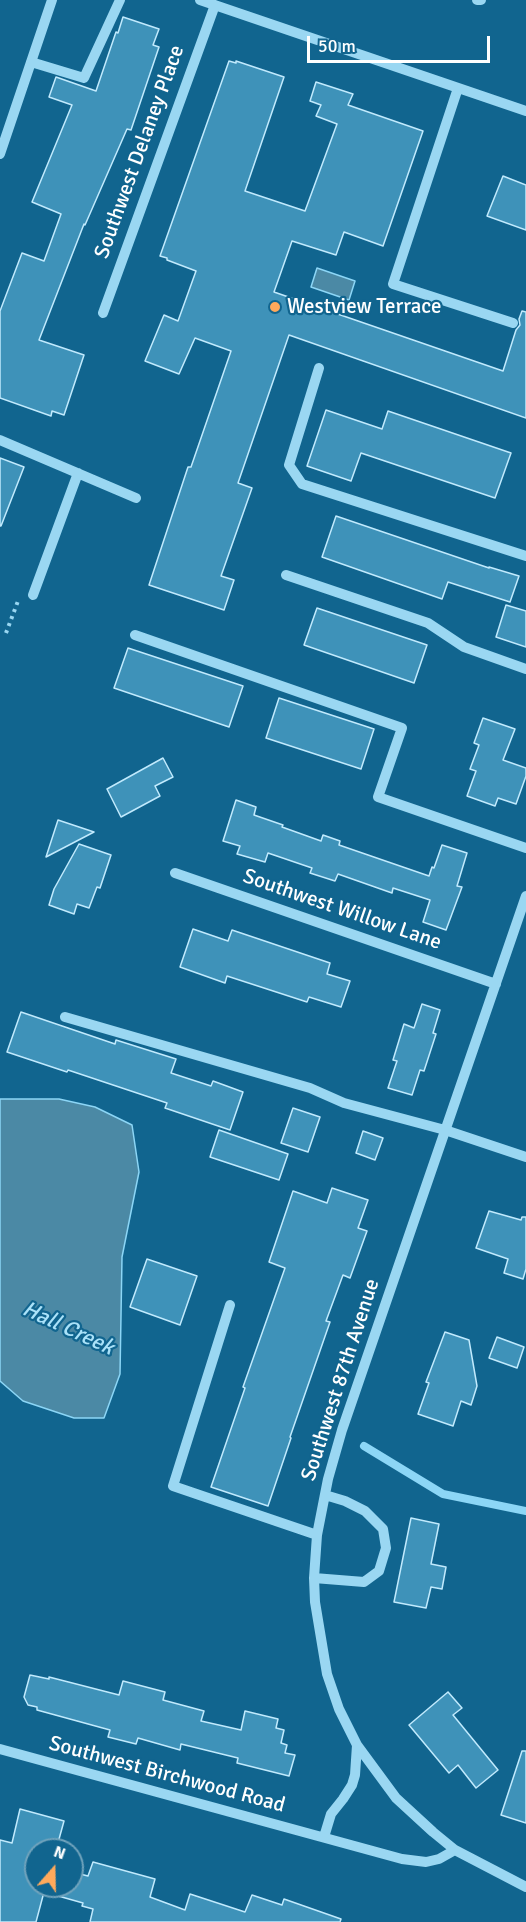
<!DOCTYPE html>
<style>
body{margin:0}
#map{position:relative;width:526px;height:1922px;overflow:hidden;background:#11658f;font-family:Signika,sans-serif}
canvas{display:block}
.north{position:absolute;left:24px;top:1838px;width:60px;height:60px;box-sizing:border-box;background:#11658f;border:2px solid #70a3bc;border-radius:50%;rotate:20deg;font-size:16px;font-weight:700;line-height:24px;text-align:center;color:#fff}
.north::after{content:'';display:block;margin:auto;width:21px;height:27px;background:#ffa95b;clip-path:polygon(50% 0,100% 100%,50% 72%,0 100%)}
.scale{position:absolute;left:307px;top:36px;width:183px;height:27px;box-sizing:border-box;border:3px solid #fff;border-top:0;padding-left:8px;font-size:18px;line-height:21px;white-space:nowrap;color:#fff;-webkit-text-stroke:4px #11658f;paint-order:stroke}
</style>
<div id="map">
<canvas width="526" height="1922"></canvas>
<div class="north">N</div>
<div class="scale">50 m</div>
</div>
<script>
const ctx = document.querySelector('canvas').getContext('2d');
ctx.lineJoin = 'round';
function paint(path, color) {
  ctx.fillStyle = color;
  ctx.fill(path, 'evenodd');
}
function toPath(rows) {
  const path = new Path2D();
  for (const r of rows) {
    path.moveTo(r[0], r[1]);
    for (let i = 2; i < r.length; i += 2) path.lineTo(r[i], r[i + 1]);
  }
  return path;
}
function stroke(path, color, width, dash) {
  ctx.strokeStyle = color;
  ctx.lineWidth = width;
  ctx.lineCap = dash ? 'butt' : 'round';
  ctx.setLineDash(dash || []);
  ctx.stroke(path);
}
function write(font, color, halo, rows, align = 'center') {
  ctx.font = font + ' Signika,sans-serif';
  ctx.lineWidth = 4.5;
  ctx.setLineDash([]);
  ctx.textBaseline = 'middle';
  ctx.strokeStyle = halo;
  ctx.fillStyle = color;
  for (const [text, x, y, turn = 0] of rows) {
    ctx.save();
    ctx.translate(x, y);
    ctx.rotate((+turn || 0) * Math.PI / 180);
    ctx.textAlign = isNaN(turn) ? turn : align;
    if (halo) ctx.strokeText(text, 0, 0);
    ctx.fillText(text, 0, 0);
    ctx.restore();
  }
}
const water = toPath([
 [317,268,355,281,349,300,311,287,317,268],
 [0,1099,59,1099,95,1107,132,1125,139,1172,122,1257,120,1374,104,1418,74,1418,23,1401,0,1381,0,1099]
]);
paint(water, '#4b89a5');
stroke(water, '#8cd6f6', 1.5);
stroke(toPath([
 [364,1446,443,1494,526,1511]
]), '#8cd6f6', 8);
const building = toPath([
 [123,17,159,29,153,45,159,47,131,130,127,129,85,225,84,224,39,340,84,355,64,415,52,411,51,416,0,398,0,311,22,253,44,261,61,214,32,202,72,105,49,97,56,77,96,91,116,32,118,33,123,17],
 [229,61,236,63,236,61,284,77,245,191,305,211,337,124,316,116,321,105,310,101,316,82,353,94,348,105,423,131,383,246,344,232,336,255,292,241,274,292,503,371,516,330,520,325,519,319,522,311,526,312,526,418,289,335,238,483,252,488,221,576,234,580,224,610,149,585,188,467,191,467,231,351,195,338,179,374,145,361,164,315,178,321,196,271,167,260,167,258,160,256,229,61],
 [503,176,526,185,526,230,487,216,503,176],
 [326,410,382,429,388,411,511,453,495,498,361,453,351,481,307,466,326,410],
 [0,458,24,467,1,526,0,526,0,458],
 [336,516,489,568,489,567,519,576,510,602,448,582,442,599,322,557,336,516],
 [506,605,526,611,526,647,496,637,506,605],
 [317,608,427,645,414,683,304,645,317,608],
 [128,648,243,686,229,727,114,688,128,648],
 [279,698,374,729,361,769,266,738,279,698],
 [483,718,515,729,503,760,526,768,526,776,516,804,498,798,495,806,467,796,476,771,470,769,479,745,474,743,483,718],
 [163,758,173,777,155,786,160,796,121,817,107,789,163,758],
 [236,800,256,807,254,815,283,825,282,827,321,841,323,835,340,841,339,845,429,876,432,867,434,868,442,845,467,853,457,886,462,887,446,930,423,922,430,900,393,888,392,893,338,874,335,881,310,873,312,868,268,853,265,862,237,854,240,846,223,841,236,800],
 [58,820,94,832,46,857,58,820],
 [79,844,111,855,100,888,97,887,89,908,77,904,74,914,49,905,54,889,79,844],
 [193,929,228,941,232,930,330,963,327,974,350,981,341,1007,309,997,307,1002,227,976,225,983,180,967,193,929],
 [422,1004,440,1010,433,1033,436,1034,424,1071,420,1070,412,1095,388,1088,397,1061,393,1060,404,1024,414,1028,422,1004],
 [21,1012,115,1044,116,1040,176,1059,171,1073,211,1086,213,1081,243,1092,230,1130,165,1108,167,1103,68,1070,67,1072,7,1052,21,1012],
 [293,1108,320,1117,308,1152,281,1143,293,1108],
 [219,1130,288,1154,279,1180,210,1157,219,1130],
 [363,1131,383,1138,375,1160,356,1153,363,1131],
 [332,1188,368,1200,358,1228,367,1231,350,1278,343,1275,326,1321,330,1322,290,1437,291,1438,268,1506,211,1487,245,1388,243,1387,285,1268,269,1262,293,1191,327,1203,332,1188],
 [489,1211,521,1220,522,1217,526,1217,526,1269,523,1279,504,1273,508,1259,476,1248,489,1211],
 [147,1259,197,1276,180,1325,130,1307,147,1259],
 [445,1332,469,1340,477,1386,471,1405,461,1401,453,1426,418,1414,429,1383,426,1382,445,1332],
 [497,1337,524,1347,517,1368,489,1358,497,1337],
 [411,1518,439,1524,431,1564,446,1567,442,1589,431,1587,426,1608,394,1602,411,1518],
 [30,1675,49,1679,49,1677,119,1695,123,1681,165,1692,163,1700,204,1711,201,1721,241,1730,245,1711,278,1719,276,1728,284,1730,281,1743,287,1745,285,1753,295,1755,289,1776,237,1763,238,1758,181,1744,180,1750,138,1738,136,1744,108,1737,110,1730,37,1710,37,1707,28,1705,24,1697,30,1675],
 [448,1692,462,1708,453,1715,498,1770,476,1788,458,1765,449,1773,409,1725,448,1692],
 [522,1751,526,1751,526,1823,501,1815,522,1751],
 [20,1809,64,1821,56,1850,36,1850,36,1886,72,1886,72,1872,88,1876,93,1862,155,1879,150,1897,185,1910,190,1894,245,1912,252,1895,282,1905,284,1899,341,1919,340,1922,90,1922,93,1909,82,1906,83,1903,44,1892,36,1922,0,1922,0,1840,12,1843,20,1809]
]);
paint(building, '#3e92b9');
stroke(building, '#c1eafd', 1.5);
stroke(toPath([
 [6,633,18,601]
]), '#9ad7f2', 4, [3, 4.5]);
stroke(toPath([
 [200,0,526,111],
 [477,0,481,0],
 [31,62,84,78,120,0],
 [458,88,393,284,513,323],
 [0,154,52,0],
 [103,313,215,5],
 [319,368,289,465,302,484,526,556],
 [0,440,136,498],
 [286,575,428,623,464,647,526,669],
 [33,595,78,473],
 [135,635,402,728,378,797,526,848],
 [175,873,496,984],
 [526,896,342,1430,328,1479,317,1535,314,1578,315,1602,327,1674,339,1709,357,1745,396,1798,433,1832,455,1850,526,1887],
 [65,1017,310,1088,344,1103,445,1130,526,1157],
 [230,1305,173,1486,317,1535],
 [314,1578,364,1582,379,1571,386,1548,383,1529,365,1511,345,1501,325,1495],
 [0,1749,402,1859,426,1862,439,1859,455,1850],
 [324,1837,331,1814,343,1799,352,1785,355,1775,357,1745]
]), '#9ad7f2', 10);
for (const [x, y, r, color] of [
 [275,307,6,"#ffa95b"]
]) {
  const dot = new Path2D();
  dot.arc(x, y, r, 0, 2 * Math.PI);
  ctx.fillStyle = color;
  ctx.fill(dot);
  stroke(dot, '#11658f', 2);
}
write('21px', '#fff', '#11658f', [
 ["Southwest Delaney Place",140,152,-70],
 ["Southwest Willow Lane",342,910,19],
 ["Southwest 87th Avenue",341,1380,-72],
 ["Southwest Birchwood Road",167,1775,15]
]);
write('21px', '#fff', '#11658f', [
 ["Westview Terrace",287,307]
], 'left');
write('italic 22px', '#aae2f9', '#11658f', [
 ["Hall Creek",68,1329,25]
]);
</script>
